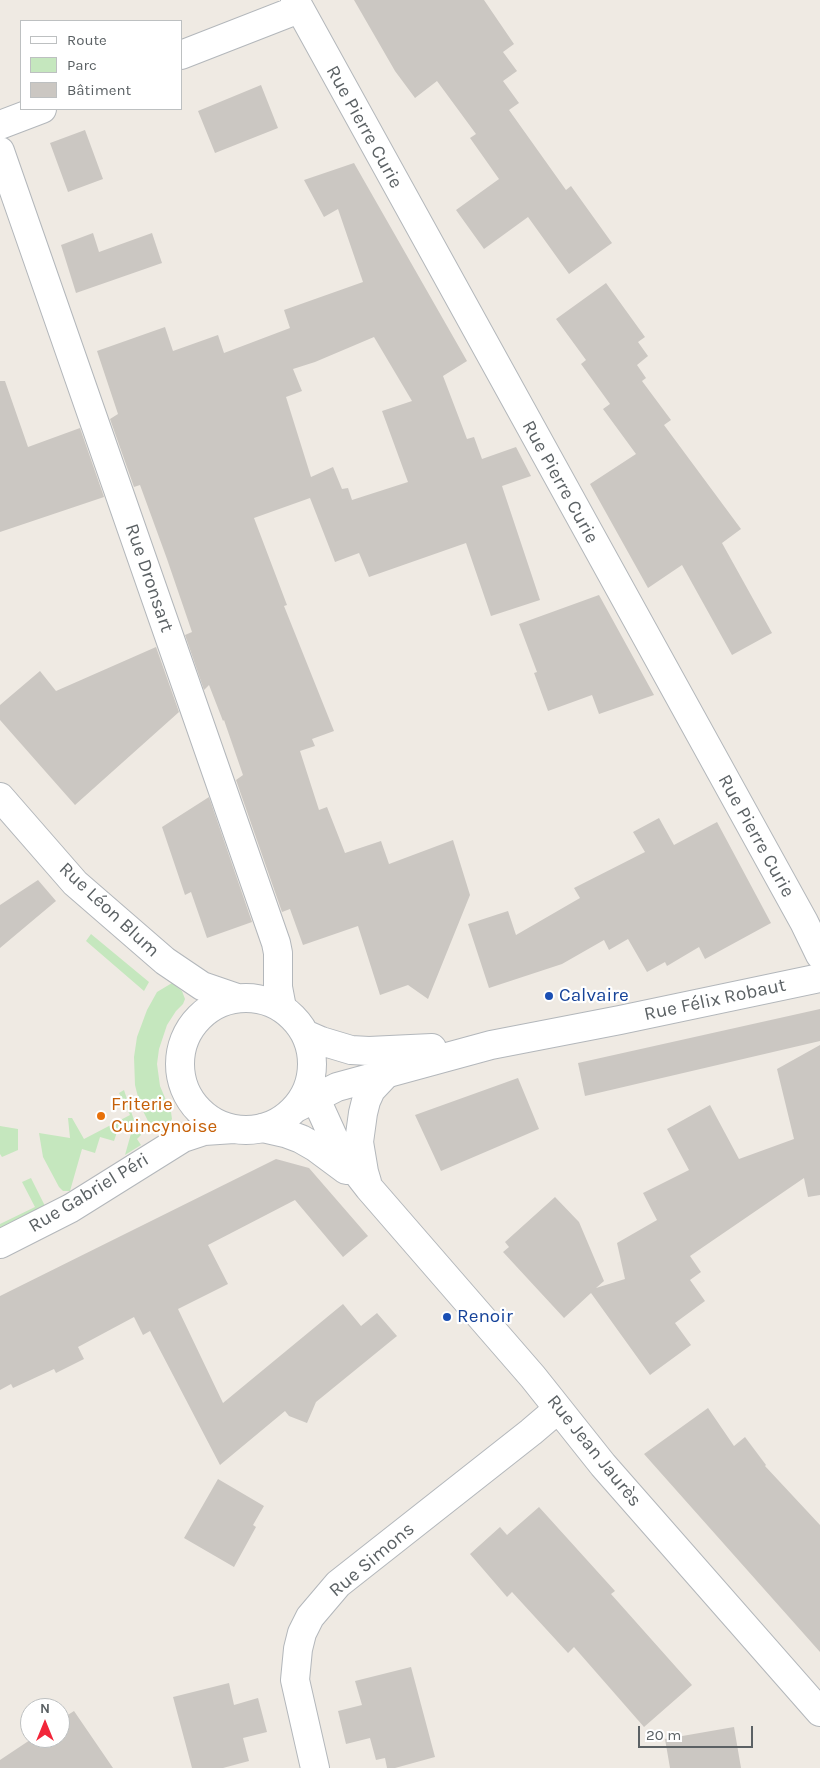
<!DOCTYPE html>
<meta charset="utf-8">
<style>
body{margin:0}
#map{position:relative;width:820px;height:1768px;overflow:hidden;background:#efeae3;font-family:Karla,sans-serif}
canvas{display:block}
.legend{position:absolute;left:20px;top:20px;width:162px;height:90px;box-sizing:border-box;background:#fff;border:1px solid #bdc0c1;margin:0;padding:6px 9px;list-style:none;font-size:15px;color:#5b6164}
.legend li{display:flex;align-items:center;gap:10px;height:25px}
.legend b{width:25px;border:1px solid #bdc0c1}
.north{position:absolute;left:20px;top:1698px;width:50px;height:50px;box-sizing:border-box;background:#fff;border:1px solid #bdc0c1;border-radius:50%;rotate:0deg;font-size:14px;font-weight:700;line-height:20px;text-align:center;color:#5b6164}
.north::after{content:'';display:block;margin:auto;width:18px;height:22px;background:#f2263a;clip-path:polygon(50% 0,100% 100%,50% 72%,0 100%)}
.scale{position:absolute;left:638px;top:1726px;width:115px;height:22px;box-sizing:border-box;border:2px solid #5b6164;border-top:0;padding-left:6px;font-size:15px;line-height:18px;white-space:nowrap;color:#5b6164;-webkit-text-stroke:4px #fff;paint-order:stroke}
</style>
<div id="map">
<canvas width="820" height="1768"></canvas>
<ul class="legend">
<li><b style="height:6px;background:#fff"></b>Route</li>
<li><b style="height:14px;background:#c5e7be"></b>Parc</li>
<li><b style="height:14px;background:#cbc7c2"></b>Bâtiment</li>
</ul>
<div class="north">N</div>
<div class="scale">20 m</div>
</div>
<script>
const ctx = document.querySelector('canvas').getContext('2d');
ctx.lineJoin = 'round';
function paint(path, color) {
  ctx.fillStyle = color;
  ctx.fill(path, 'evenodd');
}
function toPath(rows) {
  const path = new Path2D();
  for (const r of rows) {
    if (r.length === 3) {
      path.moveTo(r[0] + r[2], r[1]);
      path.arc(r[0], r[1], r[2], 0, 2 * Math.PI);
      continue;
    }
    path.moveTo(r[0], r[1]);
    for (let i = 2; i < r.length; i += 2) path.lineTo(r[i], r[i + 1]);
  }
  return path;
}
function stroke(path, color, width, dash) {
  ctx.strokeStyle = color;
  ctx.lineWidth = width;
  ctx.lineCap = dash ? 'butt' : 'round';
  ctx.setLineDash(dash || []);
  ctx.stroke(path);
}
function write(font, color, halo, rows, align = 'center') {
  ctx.font = font + ' Karla,sans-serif';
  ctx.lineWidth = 4.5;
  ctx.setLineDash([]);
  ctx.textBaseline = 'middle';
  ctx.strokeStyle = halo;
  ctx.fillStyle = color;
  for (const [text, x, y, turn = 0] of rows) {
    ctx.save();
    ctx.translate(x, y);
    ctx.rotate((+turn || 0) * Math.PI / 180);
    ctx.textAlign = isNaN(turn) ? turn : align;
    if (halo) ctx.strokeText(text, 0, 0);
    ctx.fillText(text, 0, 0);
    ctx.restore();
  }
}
paint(toPath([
 [91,934,149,982,144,991,86,941],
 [172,983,182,991,185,999,183,1004,176,1011,167,1025,159,1049,157,1064,160,1086,171,1112,172,1119,168,1126,161,1133,157,1127,152,1129,140,1105,135,1085,134,1057,137,1037,147,1010,157,992],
 [124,1090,134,1120,141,1135,137,1139,141,1145,125,1155,132,1130,119,1126,114,1141,100,1137,95,1153,82,1149,70,1191,63,1191,59,1187,43,1157,39,1133,70,1138,68,1118,72,1118,84,1139,130,1115,119,1093],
 [0,1126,18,1129,18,1150,2,1157,0,1154],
 [31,1178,45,1206,0,1229,0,1224,35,1207,22,1182]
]), '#c5e7be');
paint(toPath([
 [354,0,484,0,514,44,503,52,517,71,503,81,519,103,509,110,566,190,571,186,612,243,569,274,528,217,484,249,456,210,499,179,470,138,476,134,437,81,415,98,395,71],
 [261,85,278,128,215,153,198,111],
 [85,130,103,179,68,192,50,143],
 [354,163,467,361,443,376,467,439,474,437,482,459,516,447,531,476,502,486,540,600,491,616,466,543,369,577,359,553,335,562,310,498,254,518,287,605,284,606,334,731,312,739,315,746,300,751,319,810,327,807,345,853,381,841,389,864,453,840,470,895,428,999,408,985,380,995,358,926,303,945,290,909,282,912,236,780,243,775,224,720,223,721,209,685,204,690,185,635,192,632,167,559,140,485,134,487,110,419,118,414,97,351,165,327,173,351,218,335,224,353,290,328,284,310,363,282,338,209,324,217,304,180],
 [374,337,412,401,382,411,408,482,352,500,348,488,342,489,333,467,311,477,286,397,302,391,293,369,315,362],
 [93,233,99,252,152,233,162,263,76,293,61,245],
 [606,283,645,337,638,342,648,356,637,365,646,378,642,381,671,420,664,425,741,529,722,543,772,633,732,655,682,565,648,588,590,484,636,454,603,409,610,404,581,364,586,360,556,319],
 [0,381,5,381,28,447,80,428,104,497,0,532],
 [599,595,654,695,599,714,592,695,548,711,534,673,537,672,519,624],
 [156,647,179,712,75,805,0,720,0,705,40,671,56,691],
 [209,797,252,922,207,938,191,892,185,895,162,827],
 [659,818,674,845,717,822,771,923,705,959,699,947,667,966,665,962,647,972,628,939,609,950,604,940,562,964,489,988,468,924,508,911,516,935,580,898,574,888,645,852,633,832],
 [38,880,56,901,0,948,0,905],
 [820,1009,820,1041,585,1096,578,1063],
 [820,1045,820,1195,808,1197,804,1178,690,1256,701,1272,690,1280,705,1301,675,1323,691,1345,650,1375,591,1293,564,1318,503,1252,509,1247,505,1242,555,1197,579,1222,604,1281,596,1288,625,1279,617,1243,657,1220,643,1193,689,1170,667,1129,710,1105,739,1159,794,1139,777,1069],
 [518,1078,539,1129,441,1171,415,1115],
 [276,1159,309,1168,368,1236,343,1257,295,1200,208,1245,228,1284,178,1309,223,1403,343,1304,361,1326,377,1313,397,1336,316,1402,307,1423,289,1416,285,1411,220,1465,150,1331,143,1335,134,1317,78,1347,84,1359,56,1373,54,1369,13,1388,11,1384,0,1390,0,1296],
 [708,1408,734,1446,745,1437,766,1465,765,1466,820,1525,820,1652,644,1454],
 [218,1479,264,1506,253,1525,256,1527,234,1567,184,1538],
 [539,1507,615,1591,611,1594,692,1685,644,1727,574,1647,568,1653,512,1592,507,1597,470,1554,500,1527,507,1535],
 [411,1667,435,1757,395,1768,387,1768,385,1758,376,1760,370,1738,346,1744,338,1711,362,1705,355,1681],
 [229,1683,234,1705,258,1698,267,1732,243,1738,249,1761,223,1768,192,1768,173,1697],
 [74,1711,113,1768,0,1768,0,1760,33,1738,60,1738,60,1720],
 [734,1727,741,1768,670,1768,665,1739]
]), '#cbc7c2');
const minor = toPath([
 [295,0,804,922,820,955],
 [181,55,299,9],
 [0,125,42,109],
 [0,151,276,943,278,953,278,987,282,1008],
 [311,1078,315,1097,335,1141,341,1152,369,1188,533,1377,603,1465,820,1712],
 [263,1128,285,1133,301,1139,315,1147,346,1170],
 [367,1182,364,1172,359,1142,363,1113,366,1101,371,1090,387,1073],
 [315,1768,295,1680,298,1649,302,1633,310,1617,338,1584,531,1432,558,1409]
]);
const tertiary = toPath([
 [0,797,75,883,165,961,202,986,237,998],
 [246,1064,66],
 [305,1034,321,1041,351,1050,369,1051,432,1048],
 [296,1108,337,1087,491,1045,620,1020,820,978],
 [0,1244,71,1208,183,1138,204,1131,234,1129]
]);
stroke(minor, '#b3b7bb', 30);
stroke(tertiary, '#b3b7bb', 30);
stroke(minor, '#fff', 28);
stroke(tertiary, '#fff', 28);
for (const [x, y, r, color] of [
 [549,996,5,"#1a4fb4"],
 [101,1116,5,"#e8710a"],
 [447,1317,5,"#1a4fb4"]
]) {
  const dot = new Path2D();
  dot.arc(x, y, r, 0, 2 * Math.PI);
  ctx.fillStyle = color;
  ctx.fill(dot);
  stroke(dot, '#fff', 2);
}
write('19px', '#5b6164', '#fff', [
 ["Rue Pierre Curie",364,127,61],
 ["Rue Pierre Curie",560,482,61],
 ["Rue Dronsart",149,578,71],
 ["Rue Pierre Curie",756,836,61],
 ["Rue Léon Blum",109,910,43],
 ["Rue Félix Robaut",715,1000,-12],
 ["Rue Gabriel Péri",89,1193,-31],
 ["Rue Jean Jaurès",594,1451,51],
 ["Rue Simons",372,1560,-40]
]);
write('19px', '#164399', '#fff', [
 ["Calvaire",559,996],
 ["Renoir",457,1317]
], 'left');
write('19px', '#c56008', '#fff', [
 ["Friterie",111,1105],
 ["Cuincynoise",111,1127]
], 'left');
</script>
